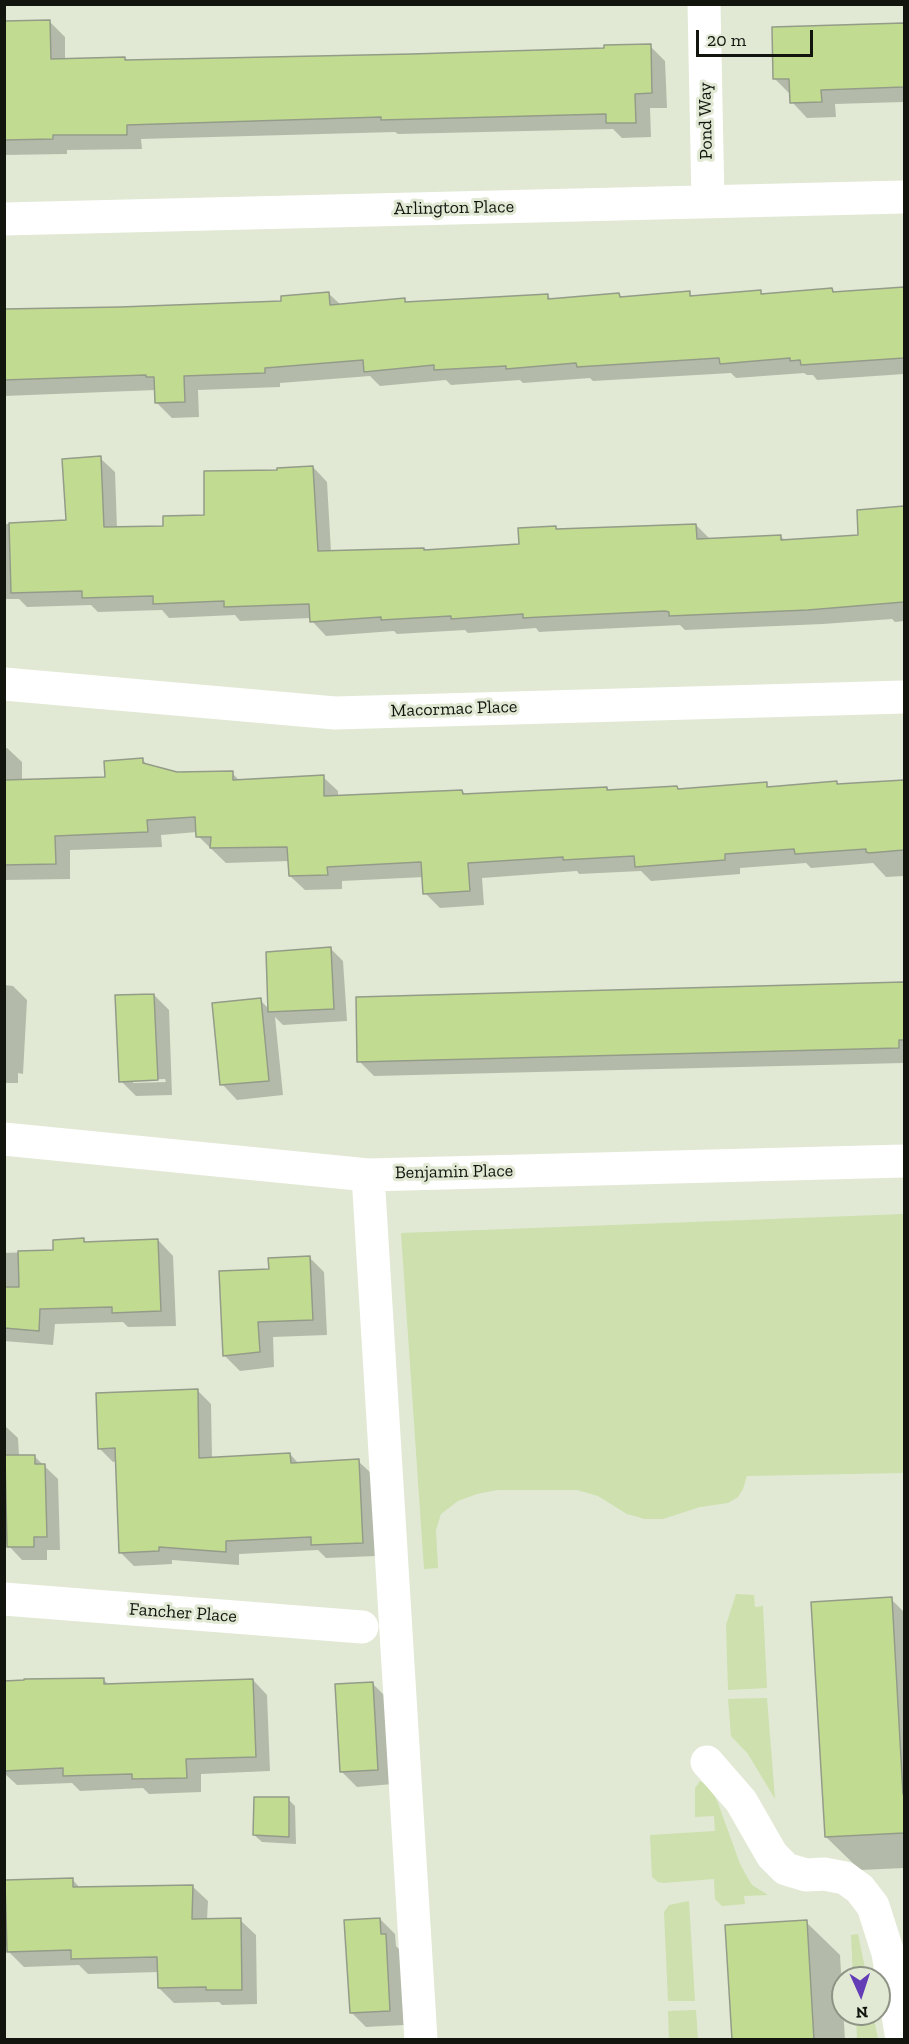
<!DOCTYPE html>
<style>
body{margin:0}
#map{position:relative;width:909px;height:2044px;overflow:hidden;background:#e1e9d4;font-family:"Zilla Slab",serif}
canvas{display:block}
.frame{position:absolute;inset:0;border:6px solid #12150e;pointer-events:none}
.north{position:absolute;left:831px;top:1966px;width:60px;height:60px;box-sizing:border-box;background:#e1e9d4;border:2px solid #8e9485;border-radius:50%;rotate:177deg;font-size:16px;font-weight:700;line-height:24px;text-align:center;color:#12150e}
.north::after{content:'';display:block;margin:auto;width:21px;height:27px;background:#633db5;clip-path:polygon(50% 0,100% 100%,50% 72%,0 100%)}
.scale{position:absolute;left:696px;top:30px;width:117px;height:27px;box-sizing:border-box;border:3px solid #12150e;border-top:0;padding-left:8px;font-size:18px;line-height:21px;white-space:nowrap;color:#12150e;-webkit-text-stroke:4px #e1e9d4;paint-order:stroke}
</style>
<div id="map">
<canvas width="909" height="2044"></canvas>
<div class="frame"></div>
<div class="north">N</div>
<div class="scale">20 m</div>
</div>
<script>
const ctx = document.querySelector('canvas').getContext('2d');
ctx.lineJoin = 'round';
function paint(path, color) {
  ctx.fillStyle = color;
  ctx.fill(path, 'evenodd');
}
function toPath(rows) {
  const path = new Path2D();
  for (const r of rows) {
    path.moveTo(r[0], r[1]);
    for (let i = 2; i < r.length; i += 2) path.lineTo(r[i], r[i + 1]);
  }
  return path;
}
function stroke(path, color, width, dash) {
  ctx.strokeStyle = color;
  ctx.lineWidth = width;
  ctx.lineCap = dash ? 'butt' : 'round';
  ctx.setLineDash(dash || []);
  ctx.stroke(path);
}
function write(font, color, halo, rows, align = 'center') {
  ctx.font = font + ' "Zilla Slab",serif';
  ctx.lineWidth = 6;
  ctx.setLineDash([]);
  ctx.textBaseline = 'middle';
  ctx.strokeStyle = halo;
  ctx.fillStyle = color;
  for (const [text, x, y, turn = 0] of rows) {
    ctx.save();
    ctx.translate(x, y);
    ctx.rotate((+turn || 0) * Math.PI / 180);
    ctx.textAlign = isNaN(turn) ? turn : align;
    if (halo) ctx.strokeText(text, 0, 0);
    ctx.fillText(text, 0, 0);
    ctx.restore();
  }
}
paint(toPath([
 [904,1214,904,1473,747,1476,743,1489,738,1497,728,1503,700,1507,663,1519,645,1519,627,1514,598,1496,577,1490,497,1490,477,1494,458,1501,441,1514,436,1530,438,1568,424,1569,401,1233],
 [736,1594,754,1595,755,1607,763,1606,767,1688,728,1690,726,1625],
 [767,1698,775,1799,748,1754,731,1736,728,1699],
 [700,1781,710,1787,718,1803,740,1864,746,1875,752,1885,768,1895,744,1896,745,1904,722,1906,715,1899,714,1879,663,1883,658,1882,652,1877,650,1835,715,1831,714,1816,695,1817,695,1788],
 [689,1901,695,2001,668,2001,664,1912,669,1905],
 [858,1934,865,1968,867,1978,853,1978,851,1935],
 [696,2010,698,2039,669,2039,668,2011],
 [856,2014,873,2014,878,2039,857,2039]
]), '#cde0ad');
paint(toPath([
 [50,22,65,37,65,60,125,58,128,61,605,50,650,46,665,61,667,108,650,108,651,137,622,138,613,129,398,134,395,132,141,139,142,149,67,150,67,154,4,155,4,23],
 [904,24,904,102,835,104,836,117,807,118,792,102,790,94,775,79,773,29],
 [832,289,836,293,904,290,904,374,817,380,813,375,807,375,804,373,736,378,731,373,593,381,590,378,523,383,520,380,451,385,446,380,380,386,370,376,280,383,280,387,198,390,199,417,172,418,157,403,156,390,4,396,4,311,283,303,328,293,341,305,404,300,408,303,547,295,552,300,619,295,622,298,689,293,693,297,760,292,763,295],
 [100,458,115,472,117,529,165,527,206,517,279,471,313,467,327,482,331,552,423,549,425,551,520,545,555,528,558,530,696,525,711,540,780,536,786,541,860,537,859,511,904,507,904,621,895,622,892,619,823,624,685,630,680,625,557,631,539,632,536,628,468,633,465,630,397,634,394,631,326,636,312,621,311,618,240,621,235,615,169,618,162,610,98,612,91,605,27,607,19,599,4,599,4,524,67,522],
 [4,748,7,748,22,762,22,781,106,779,143,760,148,766,177,774,232,773,240,781,323,777,338,791,338,797,462,791,466,795,607,788,610,792,677,787,680,790,766,784,770,788,836,783,839,786,904,781,904,876,886,877,873,863,811,868,806,863,740,868,740,874,651,881,641,871,579,874,577,871,482,878,484,905,440,908,425,893,424,877,342,881,342,889,305,890,290,876,290,861,226,863,198,836,197,832,161,835,162,847,70,850,70,879,4,880],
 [330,948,343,961,347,1021,283,1025,275,1017,283,1095,237,1100,222,1084,260,1000,270,1010],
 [904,984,904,1063,374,1076,359,1061,677,991],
 [4,985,13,986,27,1000,23,1074,18,1073,18,1083,4,1083],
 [154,995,169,1010,172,1095,136,1096,121,1081],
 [165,1079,166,1082,133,1083,133,1080],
 [84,1240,87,1243,158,1240,173,1256,176,1326,128,1327,123,1322,55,1324,53,1345,4,1341,4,1253,55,1251],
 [309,1257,324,1272,327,1335,273,1337,274,1367,240,1371,225,1356,270,1270],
 [198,1391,211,1404,212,1458,290,1454,299,1464,358,1461,372,1474,376,1556,326,1558,318,1550,239,1554,239,1565,172,1560,172,1564,134,1566,120,1552,117,1461,113,1462,99,1448],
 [4,1425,18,1438,19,1456,34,1456,58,1479,60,1550,47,1550,47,1560,22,1560,9,1546,7,1473,4,1473],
 [891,1599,904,1612,904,1868,860,1870,826,1837],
 [103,1679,110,1686,253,1680,267,1695,270,1771,201,1774,201,1792,149,1794,143,1788,80,1791,72,1783,17,1785,4,1773,4,1683],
 [372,1683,387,1698,393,1784,357,1787,342,1772],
 [288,1799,295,1806,296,1844,262,1842,254,1835],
 [72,1879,80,1888,192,1886,208,1901,207,1920,240,1920,256,1935,257,2004,222,2005,219,2002,174,2003,159,1988,159,1972,88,1974,79,1965,24,1967,9,1952],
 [380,1919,395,1934,396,1946,400,1950,404,2025,366,2027,351,2012],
 [806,1922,840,1955,845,2040,733,2040]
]), '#0003');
const building = toPath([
 [50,20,51,59,125,57,125,60,412,54,604,48,604,45,651,44,652,93,635,94,636,123,606,123,606,114,381,120,381,117,255,121,127,125,127,135,53,135,53,139,4,140,4,21,50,20],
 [904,23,904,87,821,90,822,102,790,103,789,79,773,79,772,27,904,23],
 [904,287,904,358,801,365,800,360,790,361,790,358,720,364,719,358,577,367,576,363,506,369,506,366,434,370,434,365,364,372,363,360,265,368,265,373,184,376,185,402,155,403,154,377,146,377,146,375,4,380,4,309,120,307,281,301,281,296,329,292,330,305,405,298,405,302,548,294,548,299,619,293,620,297,690,291,690,296,761,290,761,294,832,288,833,292,904,287],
 [101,456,104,527,163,526,163,516,204,515,204,471,277,470,277,468,313,466,318,551,424,548,424,550,519,544,518,528,556,526,556,529,696,524,697,539,781,535,781,540,858,535,857,510,904,506,904,602,808,610,669,616,669,612,665,611,541,617,523,618,523,614,451,619,451,616,381,620,381,617,310,622,309,604,224,607,224,601,153,604,153,596,82,598,82,591,11,593,9,523,66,520,62,459,101,456],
 [143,758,143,763,177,772,233,771,233,780,324,775,324,796,462,790,463,794,607,787,607,790,677,786,678,789,767,782,767,787,837,781,837,784,904,780,904,850,869,853,866,852,866,849,795,854,794,849,725,854,725,860,635,867,634,856,563,860,563,857,468,863,470,891,423,894,421,862,327,867,328,875,289,876,287,847,210,848,211,837,196,837,195,817,147,820,148,832,55,836,56,864,4,865,4,780,105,777,104,761,143,758],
 [331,947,334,1009,268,1012,266,952,331,947],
 [904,982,904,1040,899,1040,899,1048,357,1062,356,997,904,982],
 [154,994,158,1080,119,1082,115,995,154,994],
 [261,998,269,1081,220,1085,212,1003,261,998],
 [84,1238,84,1242,158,1239,161,1311,112,1313,112,1307,40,1309,39,1331,4,1328,4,1287,19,1287,18,1251,53,1250,53,1240,84,1238],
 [310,1256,313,1320,258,1322,260,1352,223,1356,219,1271,269,1269,268,1258,310,1256],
 [198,1389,199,1458,290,1453,291,1463,359,1459,363,1543,311,1545,311,1537,226,1541,226,1552,159,1547,159,1551,119,1553,115,1448,98,1449,96,1393,198,1389],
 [5,1455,35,1455,35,1464,45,1464,47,1537,34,1537,34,1547,7,1547,5,1455],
 [892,1597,903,1794,904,1793,904,1833,825,1837,811,1602,892,1597],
 [104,1678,104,1684,253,1679,256,1757,186,1759,187,1778,132,1779,132,1774,63,1776,63,1768,4,1771,4,1681,24,1680,24,1679,104,1678],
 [373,1682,378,1770,340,1772,335,1684,373,1682],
 [254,1797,289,1797,289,1837,253,1835,254,1797],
 [73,1878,73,1887,193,1885,192,1919,241,1918,242,1990,206,1990,206,1987,158,1988,157,1957,71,1959,71,1950,7,1952,5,1880,73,1878],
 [380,1918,381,1934,386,1934,390,2011,350,2013,344,1920,380,1918],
 [807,1920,814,2040,732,2040,725,1925,807,1920]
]);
paint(building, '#c1dc90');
stroke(building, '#949c89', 1.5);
stroke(toPath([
 [704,4,708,202],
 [4,219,904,197],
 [4,684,335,713,904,697],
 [4,1139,368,1175,904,1161],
 [368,1175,421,2040],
 [4,1599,362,1627],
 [707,1762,741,1801,772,1855,786,1869,806,1875,824,1874,845,1878,860,1889,873,1906,888,1953,902,2040]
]), '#fff', 33);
write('18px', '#12150e', '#e1e9d4', [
 ["Pond Way",706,121,-91],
 ["Arlington Place",454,208,-1],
 ["Macormac Place",454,709,-2],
 ["Benjamin Place",454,1172,-1],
 ["Fancher Place",183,1613,4]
]);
</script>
